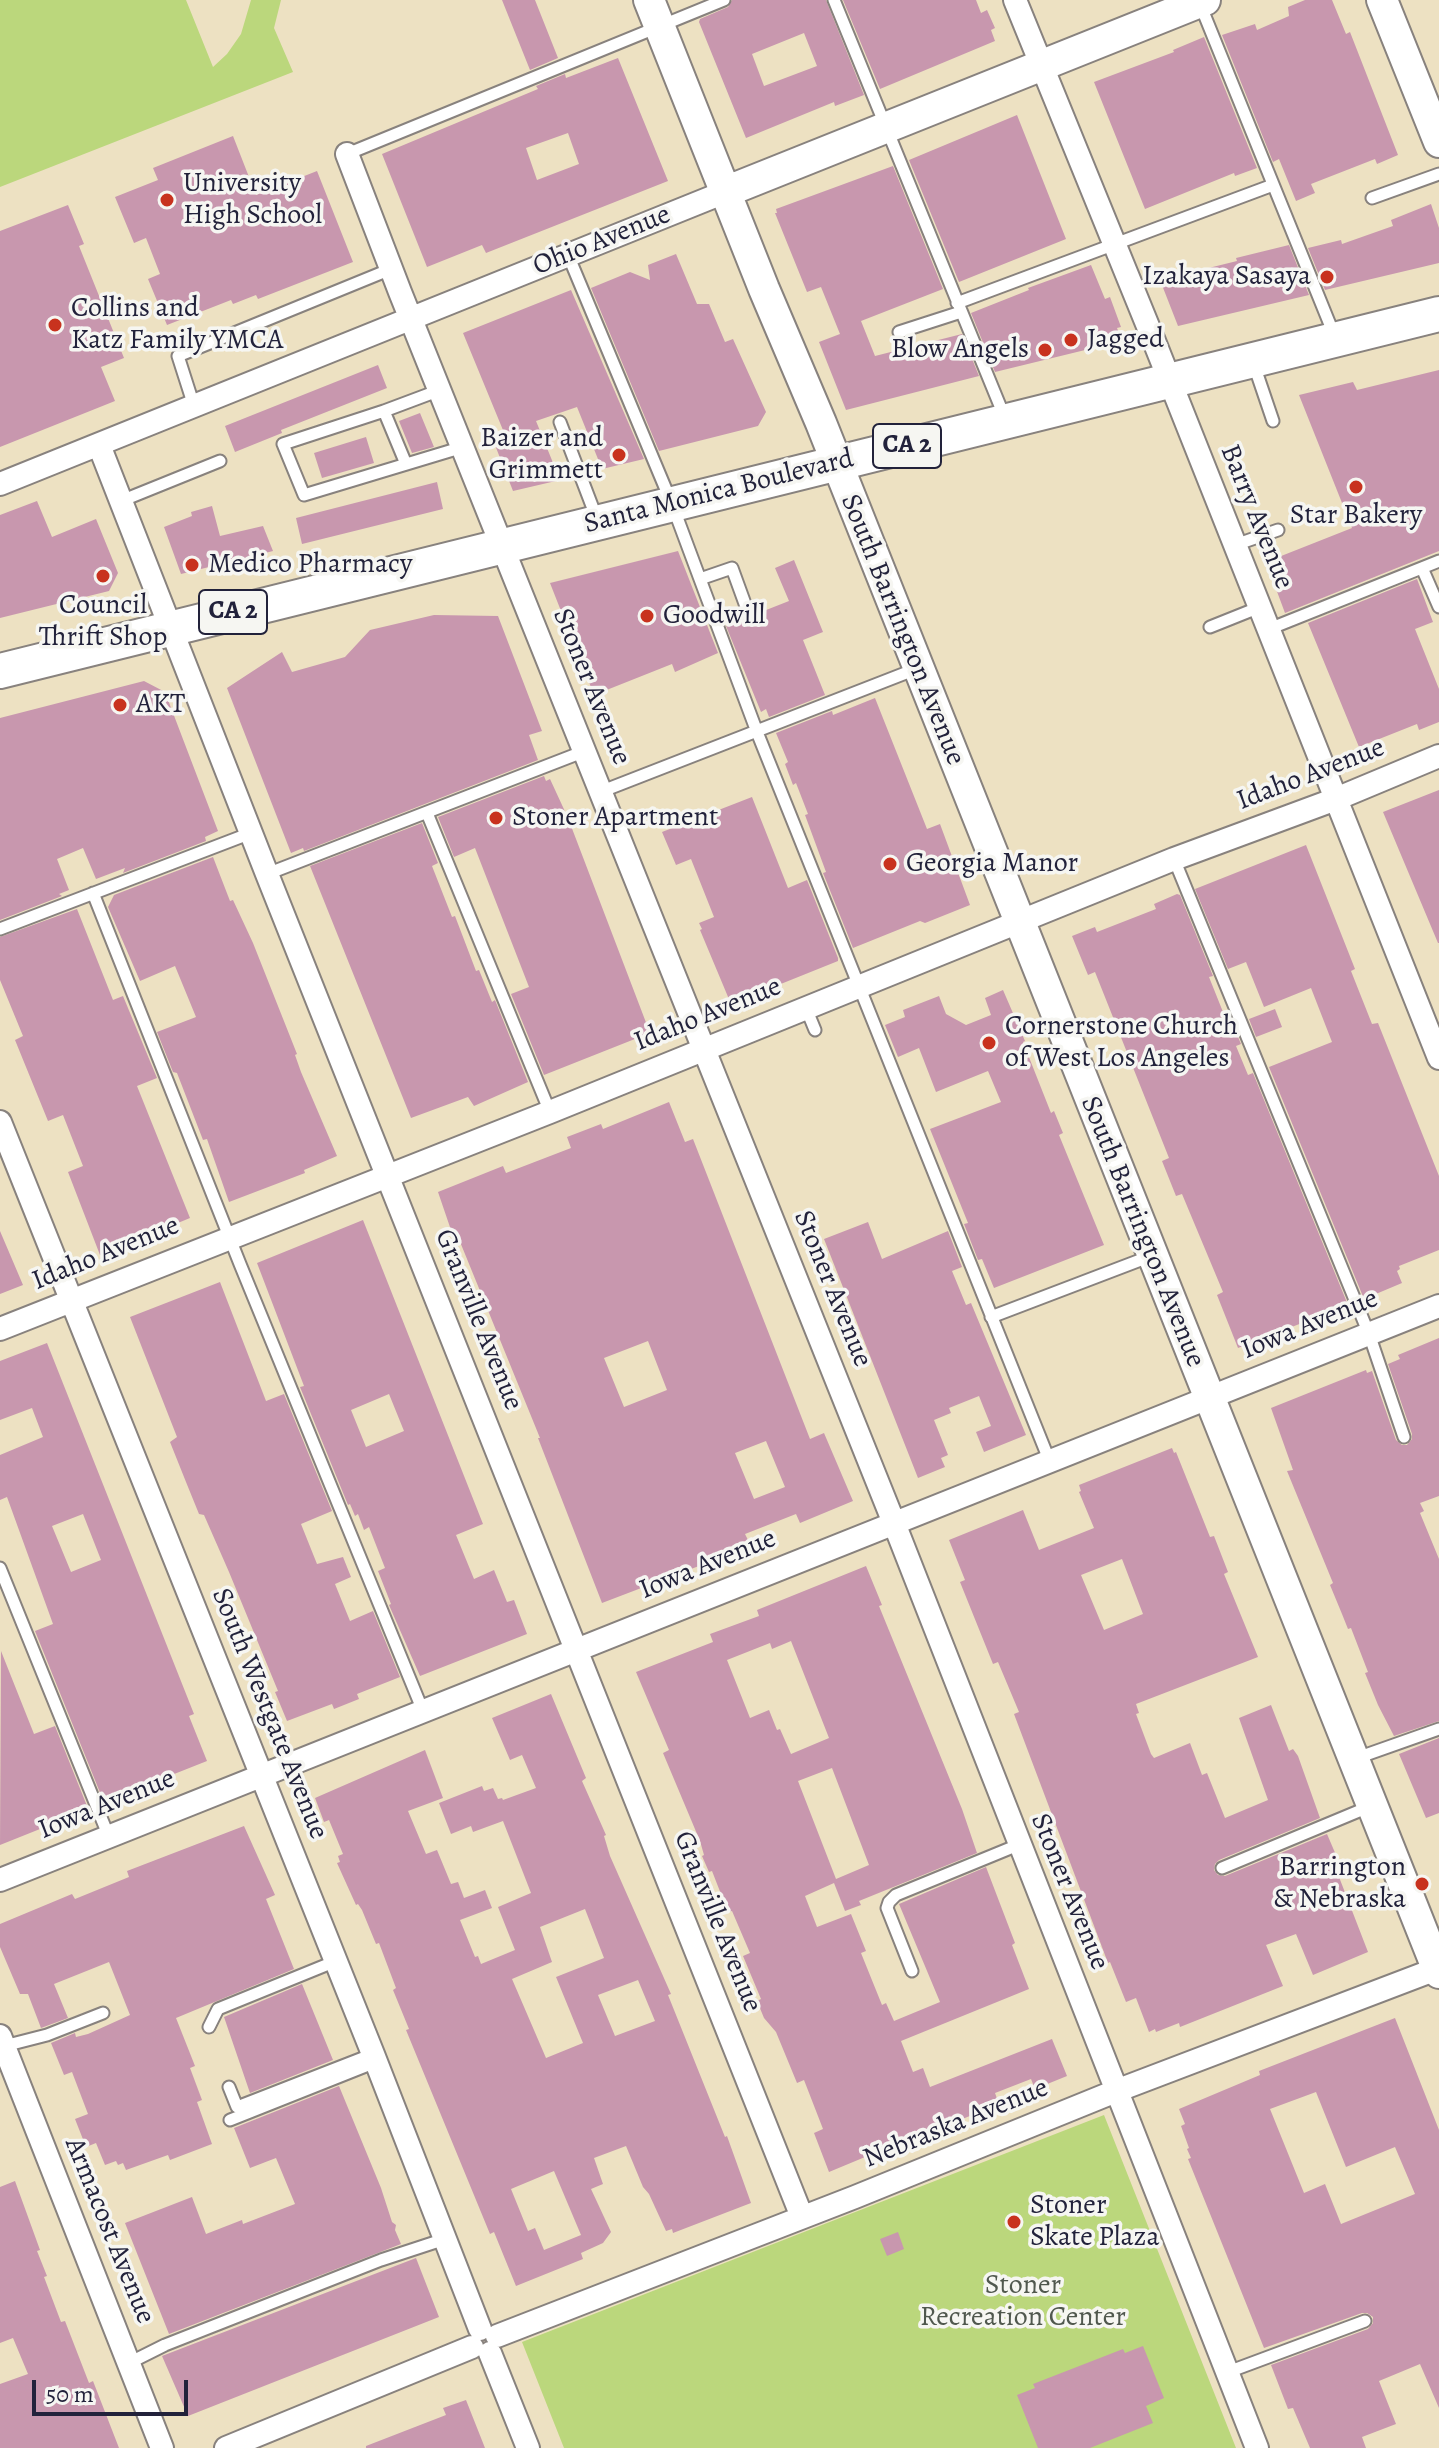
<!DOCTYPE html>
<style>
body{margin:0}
#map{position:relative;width:1439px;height:2448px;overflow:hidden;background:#ede1c2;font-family:Alegreya,serif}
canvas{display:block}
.scale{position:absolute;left:32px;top:2380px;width:156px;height:36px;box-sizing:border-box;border:4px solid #22223b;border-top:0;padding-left:10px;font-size:24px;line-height:28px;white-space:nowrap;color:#22223b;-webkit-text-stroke:6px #f6f6f2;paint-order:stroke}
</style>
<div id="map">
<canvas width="1439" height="2448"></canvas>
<div class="scale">50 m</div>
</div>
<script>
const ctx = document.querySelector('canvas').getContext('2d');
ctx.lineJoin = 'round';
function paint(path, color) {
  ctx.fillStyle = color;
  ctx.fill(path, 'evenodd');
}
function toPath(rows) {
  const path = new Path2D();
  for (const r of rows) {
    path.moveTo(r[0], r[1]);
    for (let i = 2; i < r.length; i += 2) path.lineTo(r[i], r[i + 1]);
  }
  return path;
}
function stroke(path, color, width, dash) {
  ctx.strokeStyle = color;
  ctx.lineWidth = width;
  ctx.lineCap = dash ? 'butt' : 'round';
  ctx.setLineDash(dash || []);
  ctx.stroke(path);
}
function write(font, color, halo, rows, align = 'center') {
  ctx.font = font + ' Alegreya,serif';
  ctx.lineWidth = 7;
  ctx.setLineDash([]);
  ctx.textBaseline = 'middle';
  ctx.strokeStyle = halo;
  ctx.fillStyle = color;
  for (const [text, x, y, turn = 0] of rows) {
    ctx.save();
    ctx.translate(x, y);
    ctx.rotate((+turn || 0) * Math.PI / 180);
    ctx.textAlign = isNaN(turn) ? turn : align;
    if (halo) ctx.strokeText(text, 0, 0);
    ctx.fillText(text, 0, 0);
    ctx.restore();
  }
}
paint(toPath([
 [0,0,186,0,213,67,227,54,241,34,251,0,281,0,274,28,293,72,0,187],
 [1104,2115,1236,2448,564,2448,522,2342]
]), '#bbd77c');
paint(toPath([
 [502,0,535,0,558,58,530,70],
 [732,0,826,0,864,95,835,106,834,102,746,138,699,22,700,19,728,7],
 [804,33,817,66,764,86,752,54],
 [843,0,976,0,981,13,987,10,995,28,991,30,995,41,880,89],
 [1305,0,1332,0,1346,34,1350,32,1398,155,1377,164,1375,159,1311,184,1315,193,1296,201,1279,159,1273,162,1222,35,1255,24,1257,30,1289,16,1288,7],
 [1204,37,1257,168,1235,176,1234,173,1145,209,1094,82,1174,52,1173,50],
 [618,58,668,181,486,253,482,245,427,267,382,154,538,89,536,86,565,74,566,78],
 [568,133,579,164,537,180,526,148],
 [1017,115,1066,239,959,282,909,160],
 [233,136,256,195,317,171,353,262,258,299,256,295,233,304,231,300,167,325,148,279,160,274,146,238,134,243,115,197,158,180,153,168],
 [893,166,943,289,861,321,875,356,962,334,979,376,846,410,819,342,840,334,821,287,807,292,775,213,777,213,776,209],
 [1431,204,1439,228,1439,263,1325,290,1308,248,1341,240,1342,244,1393,226,1391,220],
 [68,205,84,244,79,246,124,358,101,367,115,401,0,447,0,231],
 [1289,245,1309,295,1178,326,1160,280,1237,261,1236,258],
 [676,254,697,304,709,304,725,342,733,339,766,412,758,426,659,451,591,288,630,272,650,280,648,265],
 [1091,265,1105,299,1110,297,1121,327,1117,328,1122,341,995,372,971,313,1029,290,1028,288],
 [571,290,644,459,602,469,577,407,536,421,560,480,513,491,493,440,505,435,463,333],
 [378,365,387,388,281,430,282,433,235,452,225,426],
 [1439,370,1439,551,1285,613,1266,562,1352,528,1299,395,1353,382,1357,390],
 [420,413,434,447,412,453,399,421],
 [366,437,374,463,322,478,314,453],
 [437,482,443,509,302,544,296,518],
 [37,501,52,537,96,519,118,573,109,591,0,618,0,515],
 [212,506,220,536,263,526,273,551,181,574,164,527,192,516,191,512],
 [678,551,718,653,675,672,672,664,594,695,550,583],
 [794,560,823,632,803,640,825,695,769,717,766,709,761,712,726,626,743,619,752,620,756,614,789,601,775,568],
 [1417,579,1433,622,1415,629,1439,689,1439,722,1419,730,1417,724,1359,747,1308,623],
 [434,615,498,616,542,731,529,735,538,760,304,851,303,848,291,853,227,688,282,652,292,672,345,657,370,630],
 [144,681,165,692,218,831,205,837,206,841,123,873,125,868,96,879,83,848,57,859,69,890,59,894,62,896,0,920,0,718],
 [875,698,927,829,940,824,970,905,925,923,920,921,853,948,823,873,826,872,805,815,808,814,796,783,793,785,785,764,788,762,776,733,832,711,833,715],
 [544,776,546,781,550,779,568,818,650,1033,544,1075,511,994,529,987,475,848,454,857,438,817],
 [1439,790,1439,943,1438,943,1383,812],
 [752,797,788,888,807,880,838,958,838,961,731,1004,700,930,702,929,699,923,714,917,691,859,676,865,662,832],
 [422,823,438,863,432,866,452,917,455,916,476,971,479,970,492,1002,495,1000,528,1082,474,1106,468,1097,411,1118,310,866],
 [1306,845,1355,969,1351,971,1372,1024,1378,1023,1439,1176,1439,1250,1399,1266,1400,1269,1397,1271,1402,1283,1364,1299,1269,1067,1332,1042,1311,988,1264,1007,1246,962,1228,969,1195,889],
 [213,857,230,901,233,900,253,943,297,1054,295,1055,301,1072,337,1156,304,1170,305,1173,229,1202,207,1139,203,1140,177,1073,173,1072,157,1032,196,1017,175,966,140,981,108,907,114,895],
 [1177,894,1180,895,1213,976,1209,977,1229,1027,1233,1025,1241,1044,1236,1046,1248,1075,1253,1073,1348,1305,1238,1348,1217,1295,1223,1292,1182,1194,1176,1196,1162,1161,1169,1158,1095,972,1088,975,1072,936,1095,927,1097,932,1156,909,1154,904],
 [77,909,113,1000,123,996,157,1078,137,1086,190,1218,100,1255,68,1172,83,1166,63,1115,48,1121,15,1040,23,1036,0,980,0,937],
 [1003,990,1025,1041,1023,1042,1051,1113,1054,1111,1063,1133,1059,1135,1104,1245,994,1288,982,1259,978,1260,964,1224,968,1223,930,1129,1001,1102,988,1071,936,1092,919,1048,898,1057,885,1025,905,1017,903,1010,939,996,946,1014,966,1025,991,1015,985,998],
 [1275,1009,1282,1027,1256,1037,1249,1019],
 [669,1102,685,1142,693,1139,810,1439,824,1433,853,1501,800,1523,796,1514,745,1534,748,1540,710,1556,712,1561,602,1603,538,1438,540,1438,456,1232,452,1233,438,1192,503,1166,506,1173,571,1148,567,1137,601,1124,603,1129],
 [648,1341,667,1390,624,1407,604,1358],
 [766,1441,785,1487,754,1499,735,1453],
 [363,1220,483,1524,456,1535,474,1579,494,1570,507,1602,514,1600,527,1634,420,1676,389,1605,391,1604,378,1571,385,1568,369,1527,364,1530,358,1514,355,1516,350,1504,348,1505,300,1387,304,1386,257,1263],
 [389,1394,404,1431,366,1447,351,1410],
 [868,1222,882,1259,948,1231,962,1267,952,1271,966,1305,971,1303,1026,1435,984,1452,976,1432,991,1426,979,1396,949,1408,951,1413,934,1420,948,1455,941,1458,945,1467,918,1478,824,1239],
 [0,1231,23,1285,0,1294],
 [220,1282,266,1401,284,1394,332,1511,301,1524,317,1564,343,1557,351,1577,335,1584,350,1621,373,1611,400,1677,357,1694,359,1699,334,1709,332,1704,287,1721,275,1692,278,1691,229,1572,204,1515,199,1514,186,1482,170,1442,177,1437,130,1317],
 [1439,1338,1439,1496,1420,1503,1424,1511,1420,1513,1439,1559,1439,1721,1394,1736,1378,1705,1365,1673,1368,1672,1351,1628,1348,1629,1342,1614,1330,1585,1333,1583,1287,1471,1293,1470,1271,1408,1366,1370,1367,1373,1372,1371,1396,1440,1402,1445,1407,1445,1412,1439,1412,1434,1388,1364,1400,1359,1398,1355],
 [47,1343,194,1714,189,1716,207,1761,154,1782,156,1785,134,1792,133,1787,103,1800,35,1631,53,1624,7,1497,0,1500,0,1455,43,1437,32,1408,0,1420,0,1361],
 [83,1514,101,1560,71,1572,52,1526],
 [1172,1448,1174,1453,1176,1452,1210,1537,1214,1536,1228,1572,1224,1574,1258,1657,1136,1704,1139,1713,1136,1714,1151,1754,1154,1758,1190,1743,1202,1775,1207,1773,1225,1818,1268,1800,1239,1718,1271,1705,1289,1751,1293,1749,1298,1756,1320,1818,1219,1860,1215,1864,1214,1870,1218,1875,1225,1876,1327,1834,1339,1862,1334,1864,1368,1952,1313,1975,1296,1934,1266,1945,1283,1986,1180,2027,1179,2023,1156,2032,1155,2029,1149,2032,1136,1998,1126,2002,1110,1962,1108,1963,1014,1714,1019,1712,998,1662,993,1664,960,1582,965,1580,949,1540,1023,1510,1039,1550,1094,1528,1079,1492,1081,1491,1079,1485],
 [1122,1559,1143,1614,1104,1630,1081,1575],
 [866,1566,882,1605,879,1606,962,1809,977,1853,859,1901,861,1905,845,1911,834,1883,805,1896,817,1927,851,1914,866,1951,861,1953,882,2005,886,2003,894,2021,940,2002,899,1904,986,1867,1015,1943,1012,1945,1029,1989,901,2041,913,2072,923,2068,930,2087,1052,2039,1067,2076,1035,2089,1031,2079,995,2093,999,2104,960,2120,958,2114,929,2128,930,2130,829,2172,814,2133,823,2129,804,2080,797,2083,776,2032,764,2018,757,2001,761,1999,743,1956,750,1953,732,1911,728,1912,712,1871,709,1872,702,1856,704,1855,700,1841,663,1753,669,1750,636,1672,713,1642,710,1634,759,1616,757,1610],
 [791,1641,829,1738,791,1754,780,1729,777,1730,769,1710,750,1718,727,1660,770,1643,772,1649],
 [832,1768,869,1865,836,1879,798,1781],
 [1,1651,34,1734,55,1726,87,1806,76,1811,75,1815,0,1845],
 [551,1694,586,1778,582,1781,606,1835,604,1836,610,1856,671,1994,668,1995,725,2137,727,2136,751,2203,673,2233,672,2229,666,2231,649,2194,643,2187,626,2146,594,2158,603,2184,591,2189,611,2232,603,2243,581,2253,583,2259,516,2286,494,2232,490,2234,406,2030,409,2029,393,1990,396,1988,379,1943,376,1944,362,1910,358,1904,356,1905,337,1863,340,1862,338,1856,343,1854,329,1820,324,1822,315,1798,425,1750,443,1798,408,1811,426,1854,437,1850,451,1884,458,1882,464,1898,485,1890,492,1908,460,1920,475,1957,478,1956,481,1964,515,1950,498,1907,531,1893,503,1821,473,1832,471,1826,451,1834,439,1803,482,1786,484,1791,493,1788,498,1799,502,1798,503,1800,536,1788,522,1755,510,1760,492,1718],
 [585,1909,604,1958,556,1977,583,2043,546,2058,512,1979,552,1962,540,1927],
 [638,1980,655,2021,615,2036,598,1995],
 [554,2171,581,2235,544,2250,535,2228,528,2231,511,2189],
 [1439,1738,1439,1813,1426,1818,1399,1754],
 [244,1826,275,1895,266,1899,294,1969,176,2018,195,2066,190,2068,202,2100,197,2102,212,2144,170,2160,168,2155,126,2170,123,2163,118,2165,116,2161,105,2165,96,2143,86,2147,75,2119,88,2114,72,2072,64,2075,51,2043,75,2033,76,2037,88,2034,130,2015,109,1962,54,1984,68,2018,41,2028,28,1994,20,1994,0,1947,0,1924,72,1894,75,1899,129,1877,127,1871],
 [302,1984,333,2060,250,2093,224,2017],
 [1395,2018,1439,2130,1439,2408,1420,2364,1379,2381,1396,2424,1362,2437,1366,2448,1310,2448,1293,2408,1288,2409,1271,2365,1368,2329,1373,2323,1373,2317,1367,2313,1362,2313,1264,2348,1188,2159,1191,2158,1187,2149,1189,2148,1181,2126,1185,2124,1179,2109,1260,2075,1259,2071],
 [1316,2092,1346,2167,1395,2147,1415,2194,1341,2224,1325,2184,1304,2193,1270,2109],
 [339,2086,381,2188,392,2222,396,2225,395,2230,401,2244,169,2334,125,2223,192,2197,206,2234,242,2220,243,2224,295,2204,276,2158,250,2168,234,2128],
 [15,2181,40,2250,37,2251,47,2276,44,2277,61,2322,65,2321,89,2383,93,2381,119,2448,0,2448,0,2384,28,2374,13,2338,0,2343,0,2187],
 [898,2232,904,2249,887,2256,880,2239],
 [416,2258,439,2317,188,2416,162,2356],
 [1143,2346,1164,2398,1146,2406,1153,2423,1090,2448,1038,2448,1017,2395,1035,2388,1033,2384,1123,2349,1125,2353],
 [466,2400,485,2448,366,2448,366,2446,446,2415,443,2408]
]), '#c897ae');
const lane = toPath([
 [834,0,1005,418],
 [1200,4,1335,337],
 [347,154,724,0],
 [1372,198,1439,174],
 [568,255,672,504,757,732,1050,1462],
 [957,303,1273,185],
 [899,332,961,312],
 [1254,365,1273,421],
 [194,406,178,356,391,269],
 [384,411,440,390],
 [560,422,597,519],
 [406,464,384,411,283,444,304,495,463,447],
 [121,501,220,461],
 [1235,545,1278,530],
 [1422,568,1439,607],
 [700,579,732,568,748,612],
 [1210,627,1260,607],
 [1269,629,1439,561],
 [600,792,916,669],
 [427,813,550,1112],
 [1174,859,1369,1334,1404,1437],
 [267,874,585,751],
 [93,893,240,1264,423,1711],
 [0,929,251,833],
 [806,1008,815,1030],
 [991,1317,1151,1256],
 [0,1568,109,1837],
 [1354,1759,1439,1729],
 [1222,1868,1371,1806],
 [912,1971,887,1908,889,1902,896,1895,1018,1845],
 [209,2027,218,2009,336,1961],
 [4,2046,47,2035,103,2013],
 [229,2087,237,2107,373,2054],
 [230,2120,376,2062],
 [129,2363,165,2345,381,2260,445,2239],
 [1228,2372,1365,2321]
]);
const street = toPath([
 [1015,0,1154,341,1439,1058],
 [347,154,400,292,894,1523,1257,2448],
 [99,445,267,874,802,2217],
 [0,484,725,192],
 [0,1122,373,2054,480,2329],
 [0,1329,550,1112,1174,859,1336,799,1439,756],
 [0,1880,1439,1306],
 [0,2036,162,2448],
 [497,2336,855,2197,1116,2091,1439,1968],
 [490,2353,528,2448],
 [226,2448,472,2347]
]);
const secondary = toPath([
 [649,0,764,289,821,423,1439,1973],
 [1382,0,1439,142],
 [725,192,1205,0]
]);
const primary = toPath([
 [0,671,1439,314]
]);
stroke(lane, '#88827e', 15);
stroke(street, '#88827e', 26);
stroke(secondary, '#88827e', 34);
stroke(primary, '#88827e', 38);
stroke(lane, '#fff', 11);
stroke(street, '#fff', 22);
stroke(secondary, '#fff', 30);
stroke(primary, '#fff', 34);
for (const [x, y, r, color] of [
 [167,200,8,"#c8321e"],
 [1327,277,8,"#c8321e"],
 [55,325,8,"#c8321e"],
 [1071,340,8,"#c8321e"],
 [1045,350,8,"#c8321e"],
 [619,455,8,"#c8321e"],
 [1356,487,8,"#c8321e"],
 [192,565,8,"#c8321e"],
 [103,576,8,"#c8321e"],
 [647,616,8,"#c8321e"],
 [120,705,8,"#c8321e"],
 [496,818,8,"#c8321e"],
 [890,864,8,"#c8321e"],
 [989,1043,8,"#c8321e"],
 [1422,1884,8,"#c8321e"],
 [1014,2222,8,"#c8321e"]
]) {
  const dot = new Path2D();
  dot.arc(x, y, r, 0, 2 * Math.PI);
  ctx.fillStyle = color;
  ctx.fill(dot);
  stroke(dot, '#f6f6f2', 3);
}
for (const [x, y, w] of [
 [907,446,68],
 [233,612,68]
]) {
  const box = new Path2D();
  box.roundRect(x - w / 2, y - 22, w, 44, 6);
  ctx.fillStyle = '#f6f6f2';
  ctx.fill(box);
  stroke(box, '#22223b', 2);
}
write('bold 26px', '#22223b', null, [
 ["CA 2",907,446],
 ["CA 2",233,612]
]);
write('28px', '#22223b', '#f6f6f2', [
 ["University",183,184],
 ["High School",183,216],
 ["Izakaya Sasaya",1311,277,"right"],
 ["Collins and",71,309],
 ["Katz Family YMCA",71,341],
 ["Jagged",1087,340],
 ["Blow Angels",1029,350,"right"],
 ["Baizer and",603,439,"right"],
 ["Grimmett",603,471,"right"],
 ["Star Bakery",1356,516,"center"],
 ["Medico Pharmacy",208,565],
 ["Council",103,606,"center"],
 ["Thrift Shop",103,638,"center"],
 ["Goodwill",663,616],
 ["AKT",136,705],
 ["Stoner Apartment",512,818],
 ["Georgia Manor",906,864],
 ["Cornerstone Church",1005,1027],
 ["of West Los Angeles",1005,1059],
 ["Barrington",1406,1868,"right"],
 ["& Nebraska",1406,1900,"right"],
 ["Stoner",1030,2206],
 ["Skate Plaza",1030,2238]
], 'left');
write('28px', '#22223b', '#f6f6f2', [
 ["Ohio Avenue",602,241,-22],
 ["Santa Monica Boulevard",719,492,-14],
 ["Barry Avenue",1256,517,68],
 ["South Barrington Avenue",902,630,68],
 ["Stoner Avenue",591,687,68],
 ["Idaho Avenue",1311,775,-21],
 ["Idaho Avenue",708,1015,-22],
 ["South Barrington Avenue",1142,1232,68],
 ["Idaho Avenue",106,1254,-22],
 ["Stoner Avenue",832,1289,68],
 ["Granville Avenue",478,1320,68],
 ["Iowa Avenue",1310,1325,-22],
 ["Iowa Avenue",708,1565,-22],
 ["South Westgate Avenue",269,1714,68],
 ["Iowa Avenue",107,1805,-22],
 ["Stoner Avenue",1069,1892,68],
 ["Granville Avenue",717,1922,68],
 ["Nebraska Avenue",956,2124,-22],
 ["Armacost Avenue",109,2231,68]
]);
write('28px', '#50584e', '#f6f6f2', [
 ["Stoner",1023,2286],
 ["Recreation Center",1023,2318]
]);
</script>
